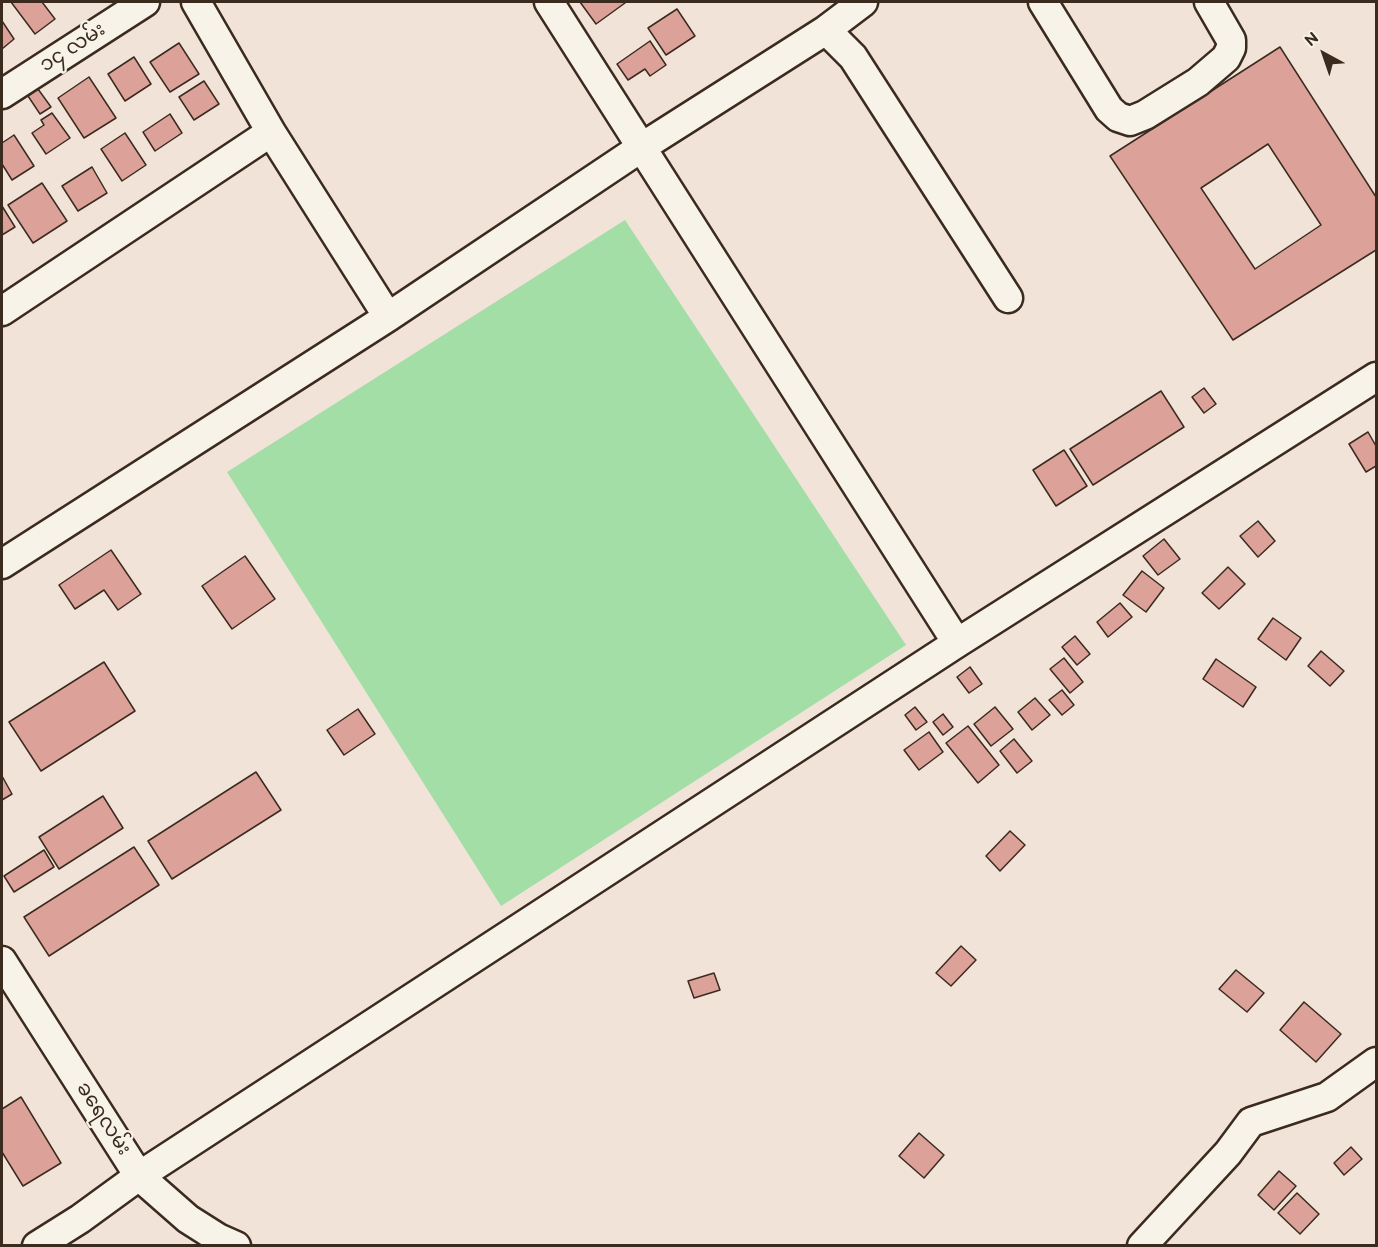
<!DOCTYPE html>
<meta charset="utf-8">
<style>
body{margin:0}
#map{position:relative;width:1378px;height:1247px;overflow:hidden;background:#f2e3d8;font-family:"Balsamiq Sans",sans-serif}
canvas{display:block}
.frame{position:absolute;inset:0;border:3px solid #3b2a1e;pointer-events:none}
.north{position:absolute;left:1294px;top:24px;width:60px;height:60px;-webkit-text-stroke:4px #f7f3e8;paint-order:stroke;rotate:320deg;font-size:16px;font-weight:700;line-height:24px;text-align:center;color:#3b2a1e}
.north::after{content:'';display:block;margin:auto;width:21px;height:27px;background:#3b2a1e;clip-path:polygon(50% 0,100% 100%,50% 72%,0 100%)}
</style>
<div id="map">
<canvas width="1378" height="1247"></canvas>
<div class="frame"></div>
<div class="north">N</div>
</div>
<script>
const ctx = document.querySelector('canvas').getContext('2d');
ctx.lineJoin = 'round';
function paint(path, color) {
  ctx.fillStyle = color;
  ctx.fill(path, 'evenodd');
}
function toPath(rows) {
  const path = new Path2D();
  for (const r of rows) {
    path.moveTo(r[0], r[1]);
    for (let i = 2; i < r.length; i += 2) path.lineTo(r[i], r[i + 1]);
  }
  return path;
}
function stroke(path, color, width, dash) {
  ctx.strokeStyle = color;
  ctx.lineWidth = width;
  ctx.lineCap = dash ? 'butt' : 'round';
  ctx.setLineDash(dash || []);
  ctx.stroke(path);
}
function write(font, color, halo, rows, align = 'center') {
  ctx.font = font + ' "Balsamiq Sans","Noto Sans Myanmar",sans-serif';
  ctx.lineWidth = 4.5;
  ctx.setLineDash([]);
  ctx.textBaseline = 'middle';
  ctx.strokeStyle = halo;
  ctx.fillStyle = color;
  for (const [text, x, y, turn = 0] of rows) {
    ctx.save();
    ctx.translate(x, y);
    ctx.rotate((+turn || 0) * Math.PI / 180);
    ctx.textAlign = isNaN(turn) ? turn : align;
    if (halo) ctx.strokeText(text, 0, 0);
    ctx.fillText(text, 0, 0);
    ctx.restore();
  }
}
paint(toPath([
 [625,220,906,645,501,906,227,472]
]), '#a2dea5');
const building = toPath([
 [11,2,42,2,55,19,35,34,11,2],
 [580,2,624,2,625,3,596,24,580,2],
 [677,9,695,36,666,55,648,28,677,9],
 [2,21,14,39,2,49,2,21],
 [650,41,666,65,650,76,645,69,628,80,617,64,650,41],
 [179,43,199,74,170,92,150,62,179,43],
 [1280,47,1376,197,1376,250,1233,340,1110,156,1280,47],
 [1268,144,1321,225,1255,269,1201,188,1268,144],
 [134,57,151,84,125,101,108,74,134,57],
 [89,77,116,118,84,138,58,98,89,77],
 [204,81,219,104,194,120,179,97,204,81],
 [38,89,51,107,40,114,28,96,38,89],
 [52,113,70,138,46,154,32,133,44,125,41,120,52,113],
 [170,114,182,133,155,151,143,132,170,114],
 [125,133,146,165,122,181,101,149,125,133],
 [14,135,34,166,12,180,2,164,2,143,14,135],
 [92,167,107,193,78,211,62,186,92,167],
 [42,183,67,221,33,243,8,205,42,183],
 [2,206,15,227,2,235,2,206],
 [1204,388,1216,404,1204,413,1192,397,1204,388],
 [1161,391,1184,427,1093,485,1070,449,1161,391],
 [1368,432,1376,446,1376,466,1366,472,1349,444,1368,432],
 [1064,450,1087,486,1056,506,1033,470,1064,450],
 [1258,521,1275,541,1258,557,1240,536,1258,521],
 [1164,539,1180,559,1158,575,1143,556,1164,539],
 [111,550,141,594,118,610,104,590,75,609,59,585,111,550],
 [245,556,275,599,232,629,202,586,245,556],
 [1228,567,1245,584,1219,609,1202,593,1228,567],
 [1142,571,1164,588,1146,612,1123,595,1142,571],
 [1120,603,1132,617,1108,637,1097,622,1120,603],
 [1273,618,1301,638,1286,660,1258,639,1273,618],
 [1075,636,1090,654,1077,665,1062,647,1075,636],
 [1321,651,1344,671,1330,686,1308,666,1321,651],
 [1064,658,1083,682,1070,693,1050,669,1064,658],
 [1216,659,1256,687,1243,707,1203,679,1216,659],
 [104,662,135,711,41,771,9,722,104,662],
 [970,667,982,684,969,693,957,677,970,667],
 [1062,690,1074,705,1062,715,1049,700,1062,690],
 [1035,698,1050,715,1032,730,1018,712,1035,698],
 [915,707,927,722,916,730,905,715,915,707],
 [995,707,1013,729,991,746,974,724,995,707],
 [358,709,375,734,344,755,327,730,358,709],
 [943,714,953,727,943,735,933,722,943,714],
 [968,726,999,765,978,783,946,743,968,726],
 [929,732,943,752,919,770,904,750,929,732],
 [1014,739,1032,761,1017,773,1000,751,1014,739],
 [256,772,281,810,172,879,148,841,256,772],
 [2,776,12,794,2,800,2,776],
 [103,796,123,828,59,869,39,837,103,796],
 [1010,831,1025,845,1000,871,986,856,1010,831],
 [134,847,159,885,49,956,24,917,134,847],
 [44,850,54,867,14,892,4,876,44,850],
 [961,946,976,960,951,986,936,973,961,946],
 [1236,970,1264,993,1247,1012,1219,989,1236,970],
 [714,973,720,990,694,998,688,981,714,973],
 [1304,1002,1341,1034,1316,1062,1280,1030,1304,1002],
 [21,1097,61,1163,23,1186,2,1152,2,1109,21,1097],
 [919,1133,944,1155,924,1178,899,1156,919,1133],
 [1351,1147,1362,1159,1344,1175,1334,1163,1351,1147],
 [1279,1171,1296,1186,1274,1210,1258,1195,1279,1171],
 [1297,1193,1319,1214,1300,1234,1278,1213,1297,1193]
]);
paint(building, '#dca29a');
stroke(building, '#3b2a1e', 1.5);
const minor = toPath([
 [196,2,271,132,388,317],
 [549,2,957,643],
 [1043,2,1109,109,1118,117,1130,121,1145,115,1198,82,1226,58,1231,48,1231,40,1209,2],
 [826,30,853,57,1008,298],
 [2,94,145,2],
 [2,311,271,132],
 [2,564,388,317,642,147,826,30,863,2],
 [2,961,139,1176,188,1219,218,1238,236,1246],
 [37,1246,80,1219,139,1176,957,643,1376,377],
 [1142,1246,1228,1153,1251,1122,1327,1097,1376,1062]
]);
stroke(minor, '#3b2a1e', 33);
stroke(minor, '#f7f3e8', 28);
write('20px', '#3b2a1e', '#f7f3e8', [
 ["၁၄ လမ်း",73,48,-33],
 ["ခရေလမ်း",103,1119,57]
]);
</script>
